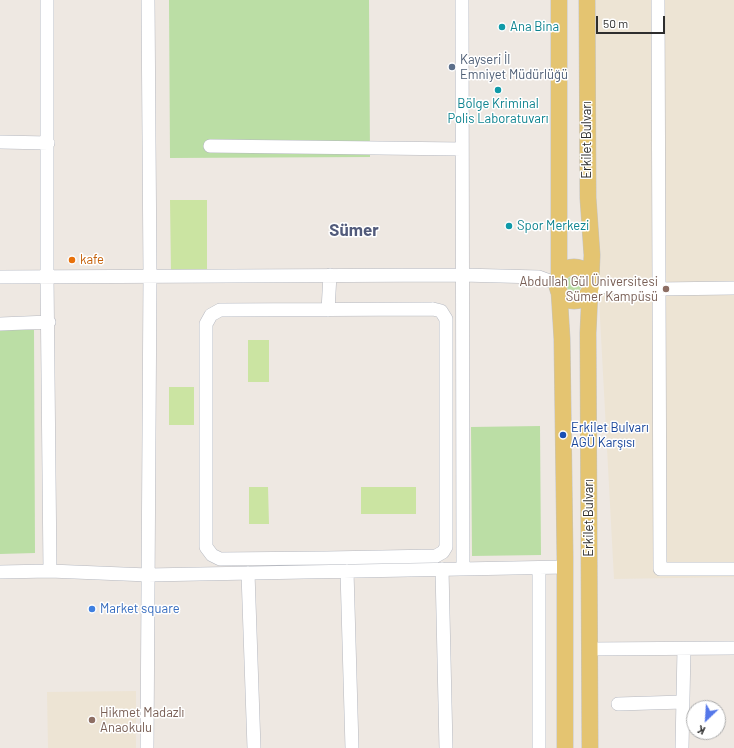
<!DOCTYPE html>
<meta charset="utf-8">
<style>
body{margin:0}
#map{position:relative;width:734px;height:748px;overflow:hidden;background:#eee8e2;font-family:Barlow,sans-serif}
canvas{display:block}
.north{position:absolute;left:686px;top:700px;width:40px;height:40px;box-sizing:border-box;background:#fff;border:1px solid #ababab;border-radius:50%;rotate:205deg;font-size:11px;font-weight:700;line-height:16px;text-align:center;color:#2e2e2e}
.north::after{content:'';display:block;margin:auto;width:14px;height:18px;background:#5477e9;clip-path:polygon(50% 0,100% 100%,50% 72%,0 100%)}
.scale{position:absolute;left:596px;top:16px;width:69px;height:18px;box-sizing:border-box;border:2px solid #2e2e2e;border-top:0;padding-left:5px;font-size:12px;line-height:14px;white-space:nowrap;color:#2e2e2e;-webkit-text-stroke:3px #fff;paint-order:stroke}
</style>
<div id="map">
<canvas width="734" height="748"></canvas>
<div class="north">K</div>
<div class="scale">50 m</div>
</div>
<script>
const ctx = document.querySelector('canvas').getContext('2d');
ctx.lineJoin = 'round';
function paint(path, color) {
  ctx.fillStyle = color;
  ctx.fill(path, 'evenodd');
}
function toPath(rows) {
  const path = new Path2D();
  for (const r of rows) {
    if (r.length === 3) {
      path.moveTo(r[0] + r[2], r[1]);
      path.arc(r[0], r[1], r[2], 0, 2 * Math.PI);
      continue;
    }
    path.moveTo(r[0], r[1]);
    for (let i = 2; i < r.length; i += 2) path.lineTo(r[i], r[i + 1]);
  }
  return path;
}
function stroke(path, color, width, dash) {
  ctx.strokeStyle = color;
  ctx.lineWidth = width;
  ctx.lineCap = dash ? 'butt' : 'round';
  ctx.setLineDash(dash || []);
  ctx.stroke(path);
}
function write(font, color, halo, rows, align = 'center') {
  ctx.font = font + ' Barlow,sans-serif';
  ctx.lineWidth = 3;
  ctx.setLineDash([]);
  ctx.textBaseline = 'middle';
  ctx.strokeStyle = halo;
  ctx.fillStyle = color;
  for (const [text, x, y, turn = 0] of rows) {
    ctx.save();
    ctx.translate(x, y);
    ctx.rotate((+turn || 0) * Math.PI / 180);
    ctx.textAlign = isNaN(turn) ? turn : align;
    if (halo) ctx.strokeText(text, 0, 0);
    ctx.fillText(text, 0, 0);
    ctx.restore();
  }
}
paint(toPath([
 [583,0,734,0,734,577,614,579],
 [136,691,136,748,48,748,47,692]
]), '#ede4d4');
paint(toPath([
 [169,0,369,0,370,157,170,158],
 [574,284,8],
 [0,330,34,330,35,553,0,554],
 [540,426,541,555,472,556,471,427]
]), '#bbdea5');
paint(toPath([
 [170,200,207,200,207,274,171,274],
 [248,340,269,340,269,382,248,382],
 [169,387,194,387,194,425,169,425],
 [249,487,268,487,269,524,249,524],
 [361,487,416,487,416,514,361,514]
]), '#cbe4a2');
const minor = toPath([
 [47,0,47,276,50,571],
 [462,0,463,569],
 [658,0,660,569,734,569],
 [0,142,48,143],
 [210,146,462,149],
 [0,277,462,275,539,277,558,284],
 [591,286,658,289,734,288],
 [433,309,441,311,446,319,446,547,443,552,436,556,327,558,220,559,212,555,206,547,206,324,211,315,220,310,433,309],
 [328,310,330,275],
 [0,324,49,322],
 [539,568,539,748],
 [442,569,446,748],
 [347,571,352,748],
 [0,572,50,571,148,575,565,567],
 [248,573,254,748],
 [589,649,734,648],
 [618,704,683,702],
 [147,748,150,276,148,0],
 [682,748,684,649]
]);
const major = toPath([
 [587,0,588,198,592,255,591,280],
 [574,284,17],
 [559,279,559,0],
 [559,290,562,339,565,557,565,748],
 [590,748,588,333,590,289]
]);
stroke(minor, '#b5b8c0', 14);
stroke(major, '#c4c4c4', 17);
stroke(minor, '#fff', 13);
stroke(major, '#e4c471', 16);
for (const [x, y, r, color] of [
 [502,27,4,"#0f9aa8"],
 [452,67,4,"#5c6f8a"],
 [498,90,4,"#0f9aa8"],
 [509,226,4,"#0f9aa8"],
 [72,260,4,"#e8710a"],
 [666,289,4,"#8d6e63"],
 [563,435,4,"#1a4fb4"],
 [92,609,4,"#3f7fe0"],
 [92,720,4,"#8d6e63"]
]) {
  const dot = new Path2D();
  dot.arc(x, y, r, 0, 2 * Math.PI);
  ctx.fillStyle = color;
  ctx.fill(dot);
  stroke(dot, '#fff', 1.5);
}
write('13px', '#0d838f', '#fff', [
 ["Ana Bina",510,27],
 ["Bölge Kriminal",498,104,"center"],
 ["Polis Laboratuvarı",498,119,"center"],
 ["Spor Merkezi",517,226]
], 'left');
write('13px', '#4e5e75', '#fff', [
 ["Kayseri İl",460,60],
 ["Emniyet Müdürlüğü",460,75]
], 'left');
write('13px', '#2e2e2e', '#fff', [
 ["Erkilet Bulvarı",587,140,-90],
 ["Erkilet Bulvarı",589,518,-90]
]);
write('13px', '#c56008', '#fff', [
 ["kafe",80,260]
], 'left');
write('13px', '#785e54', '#fff', [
 ["Abdullah Gül Üniversitesi",658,282],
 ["Sümer Kampüsü",658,297],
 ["Hikmet Madazlı",100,713,"left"],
 ["Anaokulu",100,728,"left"]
], 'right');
write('13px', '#164399', '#fff', [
 ["Erkilet Bulvarı",571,428],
 ["AGÜ Karşısı",571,443]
], 'left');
write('13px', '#366cbe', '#fff', [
 ["Market square",100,609]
], 'left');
write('bold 17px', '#525b7b', '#fff', [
 ["Sümer",354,230]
]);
</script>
